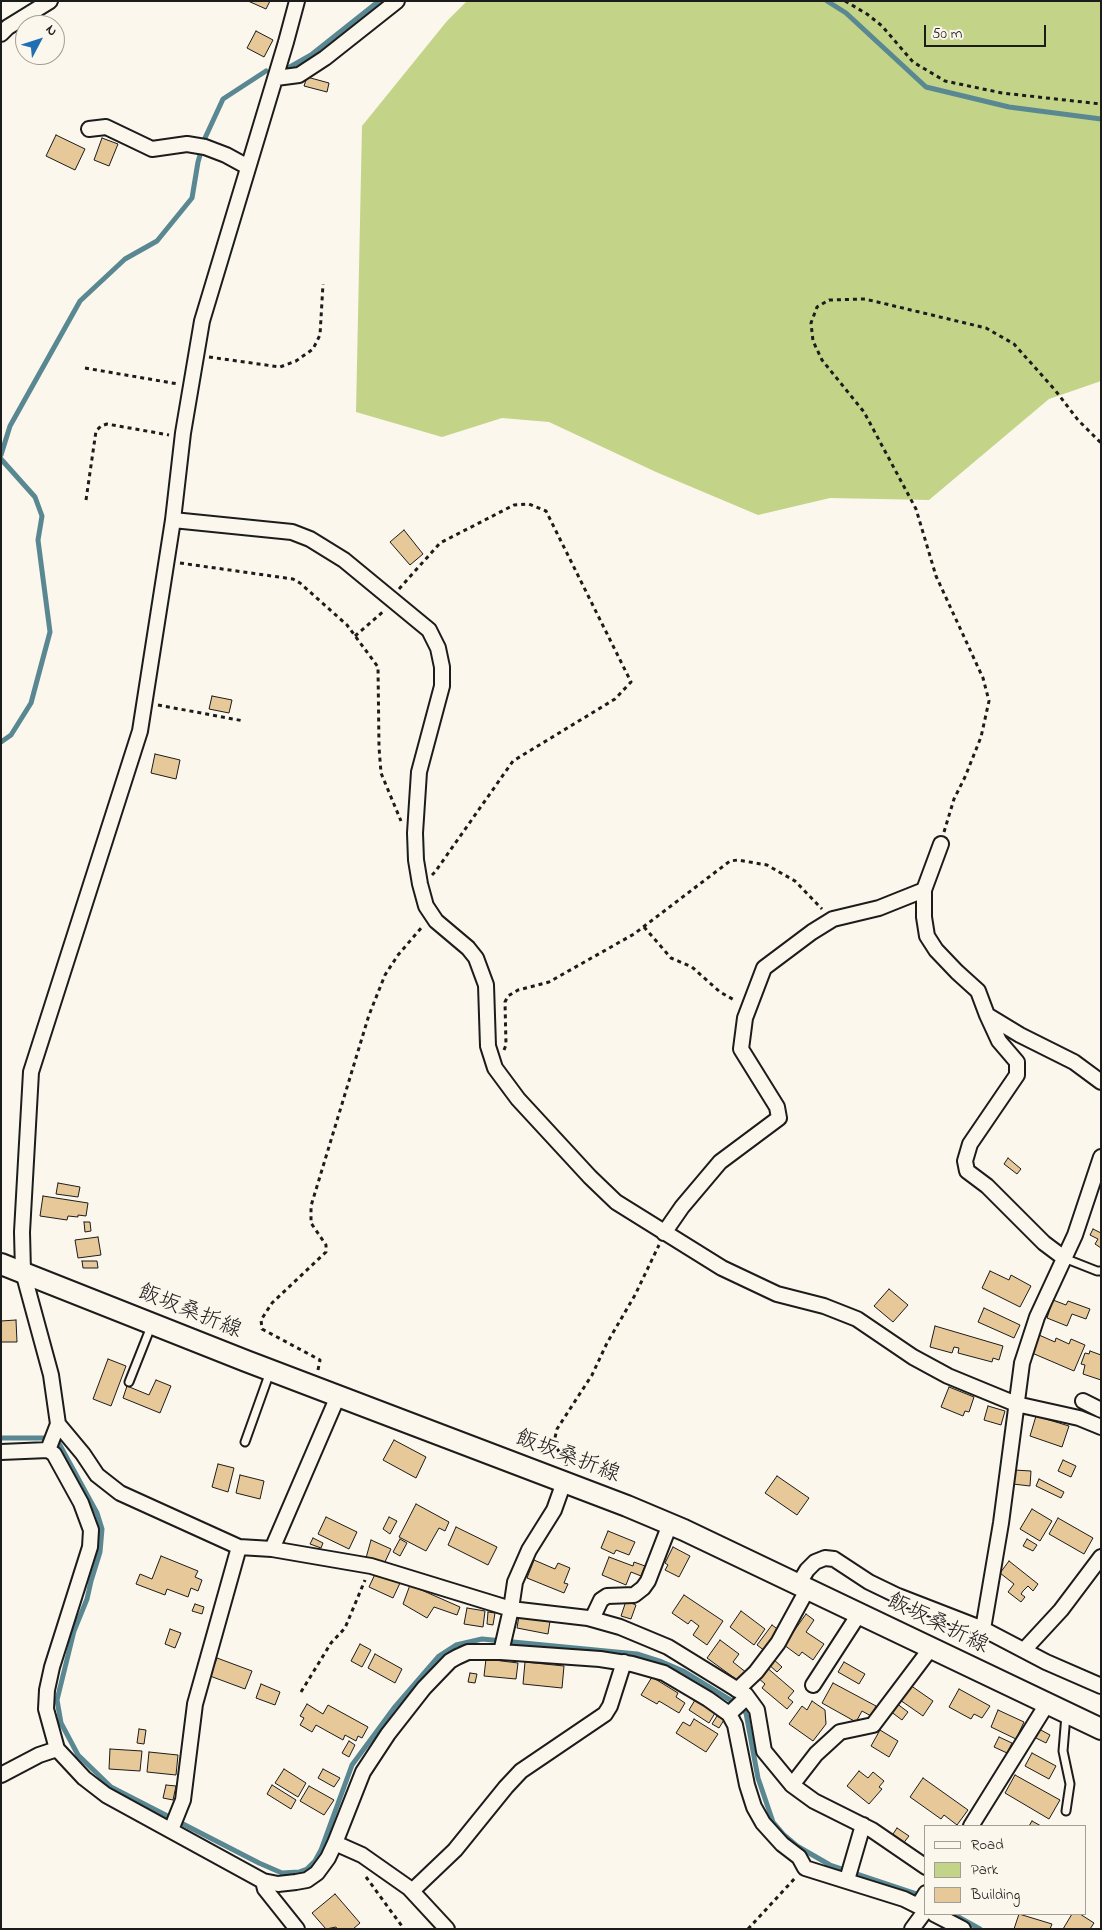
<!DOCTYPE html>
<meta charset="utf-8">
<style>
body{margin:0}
#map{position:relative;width:1102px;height:1930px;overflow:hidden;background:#fbf7ec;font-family:"Indie Flower",sans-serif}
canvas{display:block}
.frame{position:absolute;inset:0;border:2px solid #1c1c1c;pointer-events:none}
.legend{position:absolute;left:924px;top:1825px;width:162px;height:90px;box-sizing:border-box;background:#fbf7ec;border:1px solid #a29f99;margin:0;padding:6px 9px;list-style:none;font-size:15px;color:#1c1c1c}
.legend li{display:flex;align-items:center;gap:10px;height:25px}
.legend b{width:25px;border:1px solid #a29f99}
.north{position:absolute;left:15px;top:15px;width:50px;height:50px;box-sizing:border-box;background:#fbf7ec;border:1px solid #a29f99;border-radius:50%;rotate:50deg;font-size:14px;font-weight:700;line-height:20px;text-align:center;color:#1c1c1c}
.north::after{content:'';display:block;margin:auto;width:18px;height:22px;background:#1f6fb2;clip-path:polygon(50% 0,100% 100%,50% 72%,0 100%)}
.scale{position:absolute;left:924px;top:25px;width:122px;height:22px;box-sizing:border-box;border:2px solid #1c1c1c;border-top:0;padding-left:6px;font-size:15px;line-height:18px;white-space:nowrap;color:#1c1c1c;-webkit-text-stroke:4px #fbf7ec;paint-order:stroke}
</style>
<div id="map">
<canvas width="1102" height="1930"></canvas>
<div class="frame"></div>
<ul class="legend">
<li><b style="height:6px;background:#fbf7ec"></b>Road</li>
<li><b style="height:14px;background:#c3d488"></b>Park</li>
<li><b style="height:14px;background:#e7c899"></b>Building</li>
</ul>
<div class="north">N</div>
<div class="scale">50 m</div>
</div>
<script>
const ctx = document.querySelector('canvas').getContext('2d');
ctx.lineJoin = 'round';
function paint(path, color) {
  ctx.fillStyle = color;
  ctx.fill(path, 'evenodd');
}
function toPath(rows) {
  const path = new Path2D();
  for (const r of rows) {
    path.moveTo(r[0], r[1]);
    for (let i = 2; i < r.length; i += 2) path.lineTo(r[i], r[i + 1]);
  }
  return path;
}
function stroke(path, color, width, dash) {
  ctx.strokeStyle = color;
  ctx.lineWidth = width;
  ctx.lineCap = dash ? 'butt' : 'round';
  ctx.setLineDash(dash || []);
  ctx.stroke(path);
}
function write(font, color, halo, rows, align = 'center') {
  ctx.font = font + ' "Indie Flower","Klee One",sans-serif';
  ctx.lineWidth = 4;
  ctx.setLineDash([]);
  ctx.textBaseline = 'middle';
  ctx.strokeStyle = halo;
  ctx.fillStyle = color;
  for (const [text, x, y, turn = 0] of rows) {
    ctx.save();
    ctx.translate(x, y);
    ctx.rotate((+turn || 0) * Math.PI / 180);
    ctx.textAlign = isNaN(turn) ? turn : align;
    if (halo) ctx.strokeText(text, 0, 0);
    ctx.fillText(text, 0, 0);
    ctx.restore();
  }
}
paint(toPath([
 [467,1,1101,1,1101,381,1049,399,929,500,830,498,758,515,656,472,549,422,502,418,442,437,356,412,362,126,447,21]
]), '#c3d488');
stroke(toPath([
 [827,1,846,13,926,87,1009,107,1101,119],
 [288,68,311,55,379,1],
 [1,455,10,426,80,301,125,259,157,241,192,198,198,162,205,138,223,99,266,71],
 [1,459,35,497,42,516,38,540,50,632,31,703,11,735,1,742],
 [1,1438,56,1438,97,1513,102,1529,100,1552,91,1581,87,1599,74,1631,57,1700,61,1723,78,1755,111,1787,259,1863,282,1873,299,1872,307,1869,315,1861,321,1850,352,1765,394,1708,439,1656,456,1645,482,1639,637,1654,662,1662,683,1671,740,1706,746,1713,758,1778,773,1822,784,1835,797,1846,830,1865,923,1896],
 [953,1914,980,1929]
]), '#598892', 5);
const building = toPath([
 [248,1,270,1,266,9,248,1],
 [256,31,273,40,264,57,247,48,256,31],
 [307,77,329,83,327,92,304,86,307,77],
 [56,135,85,149,75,170,46,156,56,135],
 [102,138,118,144,109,166,94,160,102,138],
 [404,530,423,554,410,565,390,542,404,530],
 [212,696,232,700,229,713,209,709,212,696],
 [155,754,180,760,176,779,151,773,155,754],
 [1008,1158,1021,1169,1017,1174,1004,1164,1008,1158],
 [58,1183,80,1187,78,1197,56,1194,58,1183],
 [43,1196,88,1203,86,1216,78,1215,78,1217,68,1216,67,1220,40,1216,43,1196],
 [84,1222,90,1222,91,1231,85,1232,84,1222],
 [1093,1229,1101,1233,1101,1248,1095,1244,1098,1239,1090,1235,1093,1229],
 [98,1237,101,1255,78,1258,75,1240,98,1237],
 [82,1261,97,1261,98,1268,83,1268,82,1261],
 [990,1271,1009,1280,1011,1275,1031,1286,1020,1307,982,1288,990,1271],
 [889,1289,908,1305,893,1322,874,1306,889,1289],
 [1053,1300,1066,1305,1068,1301,1090,1309,1086,1319,1072,1314,1067,1326,1047,1318,1053,1300],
 [984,1308,1020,1325,1014,1338,978,1322,984,1308],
 [16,1320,17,1342,1,1342,1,1321,16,1320],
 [935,1326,1003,1346,999,1360,993,1358,992,1362,958,1353,959,1348,954,1347,952,1353,930,1347,935,1326],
 [1039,1335,1055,1342,1056,1338,1069,1344,1071,1339,1085,1345,1074,1371,1032,1353,1039,1335],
 [1090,1351,1101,1355,1101,1380,1083,1374,1085,1365,1081,1364,1085,1353,1089,1354,1090,1351],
 [108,1359,126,1366,111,1406,93,1399,108,1359],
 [156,1380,171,1386,160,1413,123,1398,127,1386,149,1395,156,1380],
 [949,1387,974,1397,969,1412,965,1411,963,1416,941,1407,949,1387],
 [988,1406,1005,1411,1001,1425,984,1420,988,1406],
 [1036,1416,1069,1426,1062,1447,1030,1436,1036,1416],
 [394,1440,426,1457,416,1478,383,1460,394,1440],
 [1063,1460,1076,1466,1071,1477,1058,1471,1063,1460],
 [218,1464,234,1468,228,1492,212,1487,218,1464],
 [1014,1470,1031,1471,1030,1486,1013,1484,1014,1470],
 [240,1475,264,1481,260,1499,236,1493,240,1475],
 [777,1476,809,1498,797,1515,765,1493,777,1476],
 [1039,1479,1064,1492,1061,1498,1036,1486,1039,1479],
 [416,1504,449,1522,445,1531,439,1528,426,1551,399,1537,416,1504],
 [1032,1509,1052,1521,1040,1541,1020,1529,1032,1509],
 [326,1517,357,1532,349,1549,318,1534,326,1517],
 [389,1517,397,1521,390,1534,383,1529,389,1517],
 [1058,1518,1093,1538,1084,1554,1049,1534,1058,1518],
 [456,1527,497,1547,488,1565,448,1545,456,1527],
 [608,1531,635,1542,629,1555,616,1550,614,1554,601,1548,608,1531],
 [313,1538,323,1543,321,1548,310,1544,313,1538],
 [400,1539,407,1543,400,1556,393,1552,400,1539],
 [1027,1539,1037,1545,1033,1551,1023,1546,1027,1539],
 [371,1540,391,1549,384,1564,366,1558,371,1540],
 [673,1547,690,1556,679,1577,665,1570,668,1565,665,1563,673,1547],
 [161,1556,198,1571,195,1577,202,1580,198,1591,191,1588,188,1597,167,1589,165,1595,136,1584,140,1574,152,1579,161,1556],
 [609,1557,633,1566,634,1562,645,1566,641,1576,631,1572,626,1585,602,1575,609,1557],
 [534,1560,555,1569,558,1563,570,1568,564,1583,568,1584,564,1593,527,1578,534,1560],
 [1009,1561,1038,1584,1033,1591,1028,1586,1023,1591,1021,1594,1025,1597,1021,1602,1008,1592,1014,1584,1000,1573,1009,1561],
 [376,1572,400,1583,393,1598,369,1587,376,1572],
 [410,1585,460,1607,457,1615,434,1607,427,1618,403,1604,410,1585],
 [684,1595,723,1621,707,1645,693,1635,699,1626,691,1620,688,1624,672,1613,684,1595],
 [626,1601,636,1605,631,1619,621,1616,626,1601],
 [195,1604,204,1607,202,1614,192,1611,195,1604],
 [467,1608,485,1611,483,1627,464,1624,467,1608],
 [741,1611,765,1629,754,1645,730,1627,741,1611],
 [488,1612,495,1613,493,1625,487,1624,488,1612],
 [806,1614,814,1620,806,1632,824,1644,813,1660,802,1652,799,1656,784,1645,806,1614],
 [519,1616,550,1621,548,1634,517,1628,519,1616],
 [772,1625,780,1631,765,1651,757,1645,772,1625],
 [170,1629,181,1633,175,1648,165,1644,170,1629],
 [720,1640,739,1654,733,1662,747,1673,740,1682,707,1658,720,1640],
 [360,1644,371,1650,362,1667,351,1661,360,1644],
 [375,1654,402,1669,395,1683,368,1668,375,1654],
 [217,1658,252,1671,245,1689,210,1676,217,1658],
 [772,1658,782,1667,777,1672,767,1663,772,1658],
 [486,1659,518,1663,516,1679,484,1676,486,1659],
 [525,1662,564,1666,562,1688,523,1684,525,1662],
 [844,1662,865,1674,859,1684,838,1672,844,1662],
 [765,1666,794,1691,788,1698,793,1702,787,1709,762,1688,765,1684,757,1677,765,1666],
 [470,1673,477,1674,475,1683,468,1682,470,1673],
 [652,1677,678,1693,676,1697,685,1703,679,1713,659,1701,657,1704,641,1695,652,1677],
 [833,1683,876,1706,871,1716,862,1711,856,1722,822,1703,833,1683],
 [261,1684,280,1692,275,1705,256,1698,261,1684],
 [910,1685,933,1701,923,1716,900,1700,910,1685],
 [959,1689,990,1706,982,1718,974,1714,971,1719,949,1707,959,1689],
 [695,1700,715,1713,709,1723,689,1710,695,1700],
 [812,1701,825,1710,826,1724,813,1741,789,1724,802,1706,807,1710,812,1701],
 [896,1703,908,1712,902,1720,890,1711,896,1703],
 [307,1704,323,1714,328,1705,368,1727,362,1738,358,1736,356,1741,345,1735,343,1740,316,1725,312,1732,300,1725,304,1718,300,1716,307,1704],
 [998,1710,1024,1722,1016,1739,991,1727,998,1710],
 [717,1716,724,1720,719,1728,712,1724,717,1716],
 [694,1719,718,1734,706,1752,676,1733,683,1722,690,1726,694,1719],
 [139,1729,146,1730,144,1744,137,1743,139,1729],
 [1039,1729,1050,1735,1046,1743,1034,1737,1039,1729],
 [880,1730,898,1741,889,1757,871,1746,880,1730],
 [999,1737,1012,1743,1007,1753,994,1747,999,1737],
 [349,1741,355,1745,349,1757,342,1753,349,1741],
 [110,1749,142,1751,140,1771,109,1769,110,1749],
 [149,1752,178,1755,176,1775,147,1772,149,1752],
 [1032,1753,1056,1766,1049,1779,1025,1766,1032,1753],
 [284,1769,306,1783,298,1797,275,1783,284,1769],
 [323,1769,340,1778,334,1787,318,1778,323,1769],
 [859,1771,868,1778,873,1772,884,1781,879,1787,882,1789,869,1804,847,1786,859,1771],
 [1015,1775,1060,1800,1049,1819,1005,1793,1015,1775],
 [923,1778,968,1810,957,1825,944,1815,941,1819,910,1797,923,1778],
 [166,1785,176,1786,173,1800,163,1798,166,1785],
 [272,1785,296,1800,291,1809,267,1794,272,1785],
 [309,1786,334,1800,324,1815,300,1801,309,1786],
 [1032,1821,1041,1826,1029,1826,1032,1821],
 [897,1828,909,1836,902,1845,891,1837,897,1828],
 [335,1894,360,1923,353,1929,337,1929,336,1927,326,1929,312,1913,335,1894],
 [1019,1914,1052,1924,1050,1929,1014,1929,1019,1914],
 [1072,1914,1080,1914,1094,1923,1090,1929,1063,1929,1072,1914]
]);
paint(building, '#e7c899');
stroke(building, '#1c1c1c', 1);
const lane = toPath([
 [1064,1258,1097,1271,1101,1271],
 [129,1382,152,1324],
 [245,1442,270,1372],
 [1066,1715,1063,1751,1070,1784,1066,1811]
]);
const street = toPath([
 [1,34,8,27,50,1],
 [276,78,299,75,325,58,397,1],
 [89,129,106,127,152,149,187,144,205,147,226,155,248,167],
 [173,520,292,532,310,539,344,560,429,630,438,648,442,667,442,686,419,772,415,833,416,860,420,884,426,906,436,921,468,948,476,958,486,985,488,1046,495,1068,518,1099,590,1177,616,1202,722,1268,777,1294,824,1306,857,1319,913,1357,948,1376,1016,1404,1079,1418,1101,1427],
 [924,890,924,917,927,936,936,950,957,972,978,991,987,1015,1020,1035,1074,1062,1101,1082],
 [987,1015,999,1041,1017,1062,1017,1075,970,1144,965,1161,967,1171,987,1186,1044,1243,1064,1258],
 [664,1233,682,1207,720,1162,779,1118,777,1107,741,1049,745,1018,764,968,812,932,833,919,879,908,924,890,941,844],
 [1083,1401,1101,1410],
 [58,1424,83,1454,97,1475,120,1493,239,1547,272,1549,371,1566,511,1609,588,1618,620,1627,668,1647,746,1695,757,1710,764,1751,792,1785,814,1801,872,1830,926,1867],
 [48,1450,58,1424,51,1375,23,1272,22,1232,31,1072,140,731,173,520,183,433,202,321,286,42,297,1],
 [1,1452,48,1450,54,1454,81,1503,91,1530,90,1547,52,1667,47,1690,46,1709,57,1749,84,1778,106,1795,263,1881,278,1884,296,1882,307,1880,317,1873,328,1858,335,1843,363,1772,388,1734,424,1688,450,1661,457,1657,468,1652,501,1652,600,1659,632,1664,664,1673,708,1699,729,1714,735,1725,747,1785,754,1807,763,1823,782,1844,799,1857,805,1868,904,1899,926,1910],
 [272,1549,338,1396],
 [798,1585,807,1570,815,1562,825,1558,834,1559,869,1582,898,1596,983,1629,1046,1662,1101,1686],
 [592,1619,601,1600,607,1596,634,1595,643,1588,648,1581,670,1524],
 [983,1629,1001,1523,1022,1363,1037,1317,1075,1235,1101,1157],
 [1024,1650,1061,1610,1101,1557],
 [501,1652,511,1609,515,1582,529,1550,554,1510,564,1482],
 [813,1685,859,1614],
 [737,1690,756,1672,778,1643,807,1590],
 [729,1714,747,1697],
 [1,1775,39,1755,57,1749],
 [792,1785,816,1754,840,1732,873,1725,931,1648],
 [971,1826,1047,1704],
 [171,1830,183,1800,195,1704,239,1547],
 [335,1843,362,1855,409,1888,447,1929],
 [847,1880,863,1825],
 [263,1881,265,1889,297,1929],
 [412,1891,455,1850,506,1787,521,1771,605,1714,610,1706,624,1662],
 [918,1906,926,1893],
 [934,1914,963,1929],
 [912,1929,926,1910]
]);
const secondary = toPath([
 [1,1264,246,1361,627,1506,684,1530,1101,1729]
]);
stroke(lane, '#1c1c1c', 11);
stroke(street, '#1c1c1c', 18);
stroke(secondary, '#1c1c1c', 24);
stroke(toPath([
 [845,1,867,14,882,26,913,62,945,81,1002,93,1101,104],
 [209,357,280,367,296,361,313,349,320,335,323,284],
 [85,368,178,384],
 [86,500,96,431,101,426,107,424,169,435],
 [180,563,293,579,300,583,347,625,378,667,379,747,381,773,401,821],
 [399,589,440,543,514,505,529,504,546,511,631,682,615,699,513,761,435,872,432,875],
 [355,636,385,610],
 [158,705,244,721],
 [944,832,954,799,965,777,981,737,989,701,983,678,936,576,916,509,864,412,822,360,813,341,811,323,817,307,829,300,865,299,986,328,1014,344,1055,390,1078,420,1101,443],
 [644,927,671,958,692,967,720,992,736,1001],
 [504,1050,506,1045,505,1002,508,996,518,990,549,982,634,934,730,861,738,860,767,865,795,881,822,909],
 [318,1370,320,1360,262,1329,261,1320,272,1303,326,1252,326,1245,311,1223,311,1206,369,1015,385,975,398,955,422,927],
 [566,1466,566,1462,559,1452,554,1442,557,1429,592,1375,607,1343,635,1295,659,1245],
 [301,1692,331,1643,345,1628,365,1580],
 [366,1877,404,1929],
 [748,1929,796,1877]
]), '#1c1c1c', 3, [4, 4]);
stroke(lane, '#fbf7ec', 7);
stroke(street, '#fbf7ec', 14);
stroke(secondary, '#fbf7ec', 20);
write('22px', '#1c1c1c', '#fbf7ec', [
 ["飯坂桑折線",189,1313,22],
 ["飯坂桑折線",567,1458,21],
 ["飯坂桑折線",937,1625,26]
]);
</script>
